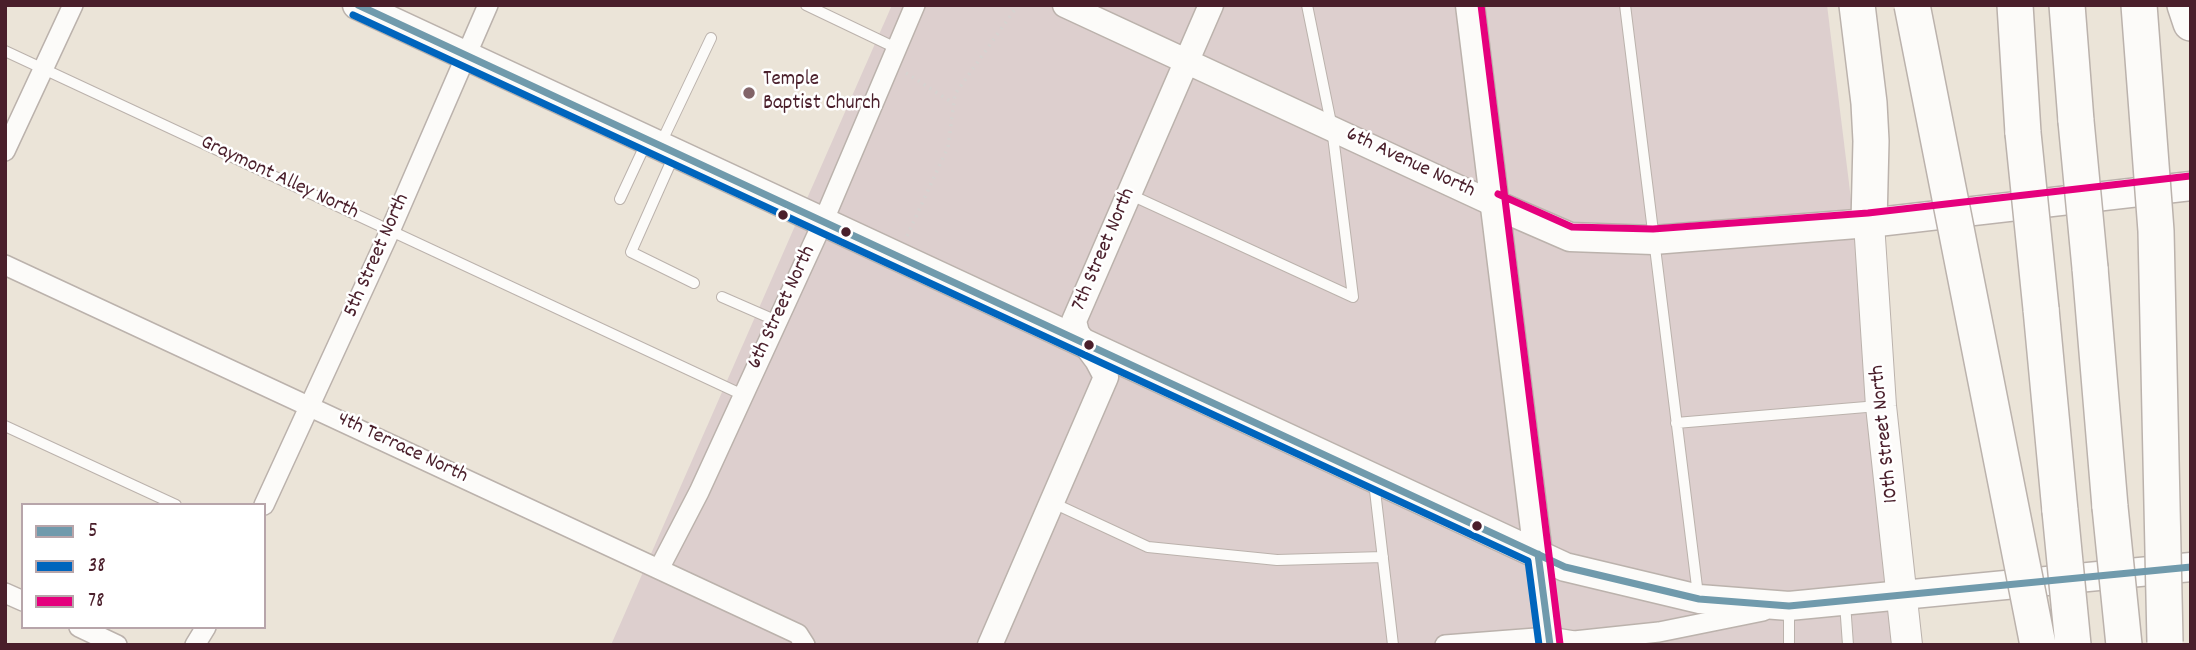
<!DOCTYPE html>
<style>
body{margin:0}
#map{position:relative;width:2196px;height:650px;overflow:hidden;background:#ebe4d8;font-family:Dekko,sans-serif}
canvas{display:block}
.frame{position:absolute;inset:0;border:7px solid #4a1f2b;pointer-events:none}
.legend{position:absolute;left:21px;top:503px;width:245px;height:126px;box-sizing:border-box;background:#fff;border:2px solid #b7a5aa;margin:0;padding:9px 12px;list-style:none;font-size:21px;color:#4a1f2b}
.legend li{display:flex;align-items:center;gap:14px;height:35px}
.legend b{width:35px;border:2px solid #b7a5aa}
</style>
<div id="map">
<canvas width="2196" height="650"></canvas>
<div class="frame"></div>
<ul class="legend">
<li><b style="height:9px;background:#709aac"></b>5</li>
<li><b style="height:9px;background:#0065bd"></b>38</li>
<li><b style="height:9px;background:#e5007d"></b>78</li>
</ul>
</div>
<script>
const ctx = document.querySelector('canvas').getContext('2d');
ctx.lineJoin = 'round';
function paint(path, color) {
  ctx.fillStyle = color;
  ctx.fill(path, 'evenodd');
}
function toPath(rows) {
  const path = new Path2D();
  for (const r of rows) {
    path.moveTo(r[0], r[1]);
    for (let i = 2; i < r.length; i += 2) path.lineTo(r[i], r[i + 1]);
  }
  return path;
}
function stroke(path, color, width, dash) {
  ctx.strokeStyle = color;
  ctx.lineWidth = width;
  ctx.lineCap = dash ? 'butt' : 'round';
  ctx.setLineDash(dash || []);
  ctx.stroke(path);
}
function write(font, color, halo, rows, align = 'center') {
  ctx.font = font + ' Dekko,sans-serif';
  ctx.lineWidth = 5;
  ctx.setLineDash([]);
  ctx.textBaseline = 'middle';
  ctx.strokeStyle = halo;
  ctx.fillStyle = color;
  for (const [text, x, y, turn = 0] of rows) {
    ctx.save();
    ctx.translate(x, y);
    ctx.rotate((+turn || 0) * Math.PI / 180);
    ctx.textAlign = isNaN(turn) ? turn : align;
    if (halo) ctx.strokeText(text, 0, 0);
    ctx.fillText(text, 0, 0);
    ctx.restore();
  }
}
paint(toPath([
 [892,5,1827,5,1906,645,611,645]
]), '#ddcfce');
const service = toPath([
 [806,5,896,48],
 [1307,5,1332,128,1353,297],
 [1625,5,1698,595],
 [5,51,743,395],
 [661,143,711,38],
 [675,153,631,252,694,283],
 [1131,195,1353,297],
 [620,199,647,141],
 [722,297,777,321],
 [1676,423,1878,406],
 [5,426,176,505],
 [1374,482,1393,645],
 [1051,502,1148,547,1277,560,1383,557],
 [1845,603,1848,645],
 [1789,607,1789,645]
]);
const minor = toPath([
 [5,151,73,5],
 [5,265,798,634,805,645],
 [264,505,390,231,488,5],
 [659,569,699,492,823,222,915,5],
 [5,593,23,601],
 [79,627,117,645],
 [195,645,206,627],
 [1445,645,1549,637,1574,641,1659,632,1763,611]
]);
const tertiary = toPath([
 [1065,5,1494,204],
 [1538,554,1550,645],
 [990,645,1106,377,1097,360,1077,333,1074,321,1211,5]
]);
const secondary = toPath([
 [357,5,1565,567,1699,599,1789,606,2191,567],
 [1470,5,1538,554],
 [1494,204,1570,237,1653,240,1869,223,2191,186]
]);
const primary = toPath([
 [1869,223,1881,406,1907,645]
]);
const motorway = toPath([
 [1857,5,1869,103,1871,141,1869,223],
 [2015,5,2023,133],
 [2067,5,2076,121],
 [2185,5,2191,23],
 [2090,268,2110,507],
 [2041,309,2060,511]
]);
stroke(service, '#bbb2ac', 12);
stroke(minor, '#bbb2ac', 22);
stroke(tertiary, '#bbb2ac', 27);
stroke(secondary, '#bbb2ac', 31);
stroke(primary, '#bbb2ac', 32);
stroke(motorway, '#bbb2ac', 38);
stroke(toPath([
 [906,73,953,103],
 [907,236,948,147,955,94,1018,5]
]), '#d7d3d0', 3.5, [2, 5]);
stroke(service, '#fcfbf9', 10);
stroke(minor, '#fcfbf9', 19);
stroke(tertiary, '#fcfbf9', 24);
stroke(secondary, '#fcfbf9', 28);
stroke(primary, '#fcfbf9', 30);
stroke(motorway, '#fcfbf9', 35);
const motorwayBridge = toPath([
 [1912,5,2038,645],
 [2139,5,2156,231,2165,642],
 [2076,121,2090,268],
 [2023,133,2041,309],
 [2110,507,2124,645],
 [2060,511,2073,645]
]);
stroke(motorwayBridge, '#bbb2ac', 38, []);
stroke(motorwayBridge, '#fcfbf9', 35);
stroke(toPath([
 [358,5,1565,567,1699,599,1789,606,2191,567],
 [1538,554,1550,645]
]), '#709aac', 7);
stroke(toPath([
 [353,15,1528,561,1539,645]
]), '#0065bd', 7);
stroke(toPath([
 [1481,5,1560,644],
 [1498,194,1572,227,1653,229,1868,213,2190,176]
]), '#e5007d', 7);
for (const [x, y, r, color] of [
 [749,93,7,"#826468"],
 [783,215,6,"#4a1f2b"],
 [846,232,6,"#4a1f2b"],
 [1089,345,6,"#4a1f2b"],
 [1477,526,6,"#4a1f2b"]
]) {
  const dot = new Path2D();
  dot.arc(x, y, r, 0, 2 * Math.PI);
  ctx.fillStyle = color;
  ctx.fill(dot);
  stroke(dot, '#fff', 2.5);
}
write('21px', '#4a1f2b', '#fff', [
 ["Temple",763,81],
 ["Baptist Church",763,105]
], 'left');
write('21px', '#4a1f2b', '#fff', [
 ["6th Avenue North",1410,164,25],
 ["Graymont Alley North",279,179,25],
 ["7th Street North",1105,250,-67],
 ["5th Street North",378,256,-66],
 ["6th Street North",783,308,-65],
 ["10th Street North",1886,434,-96],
 ["4th Terrace North",402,449,25]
]);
</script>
